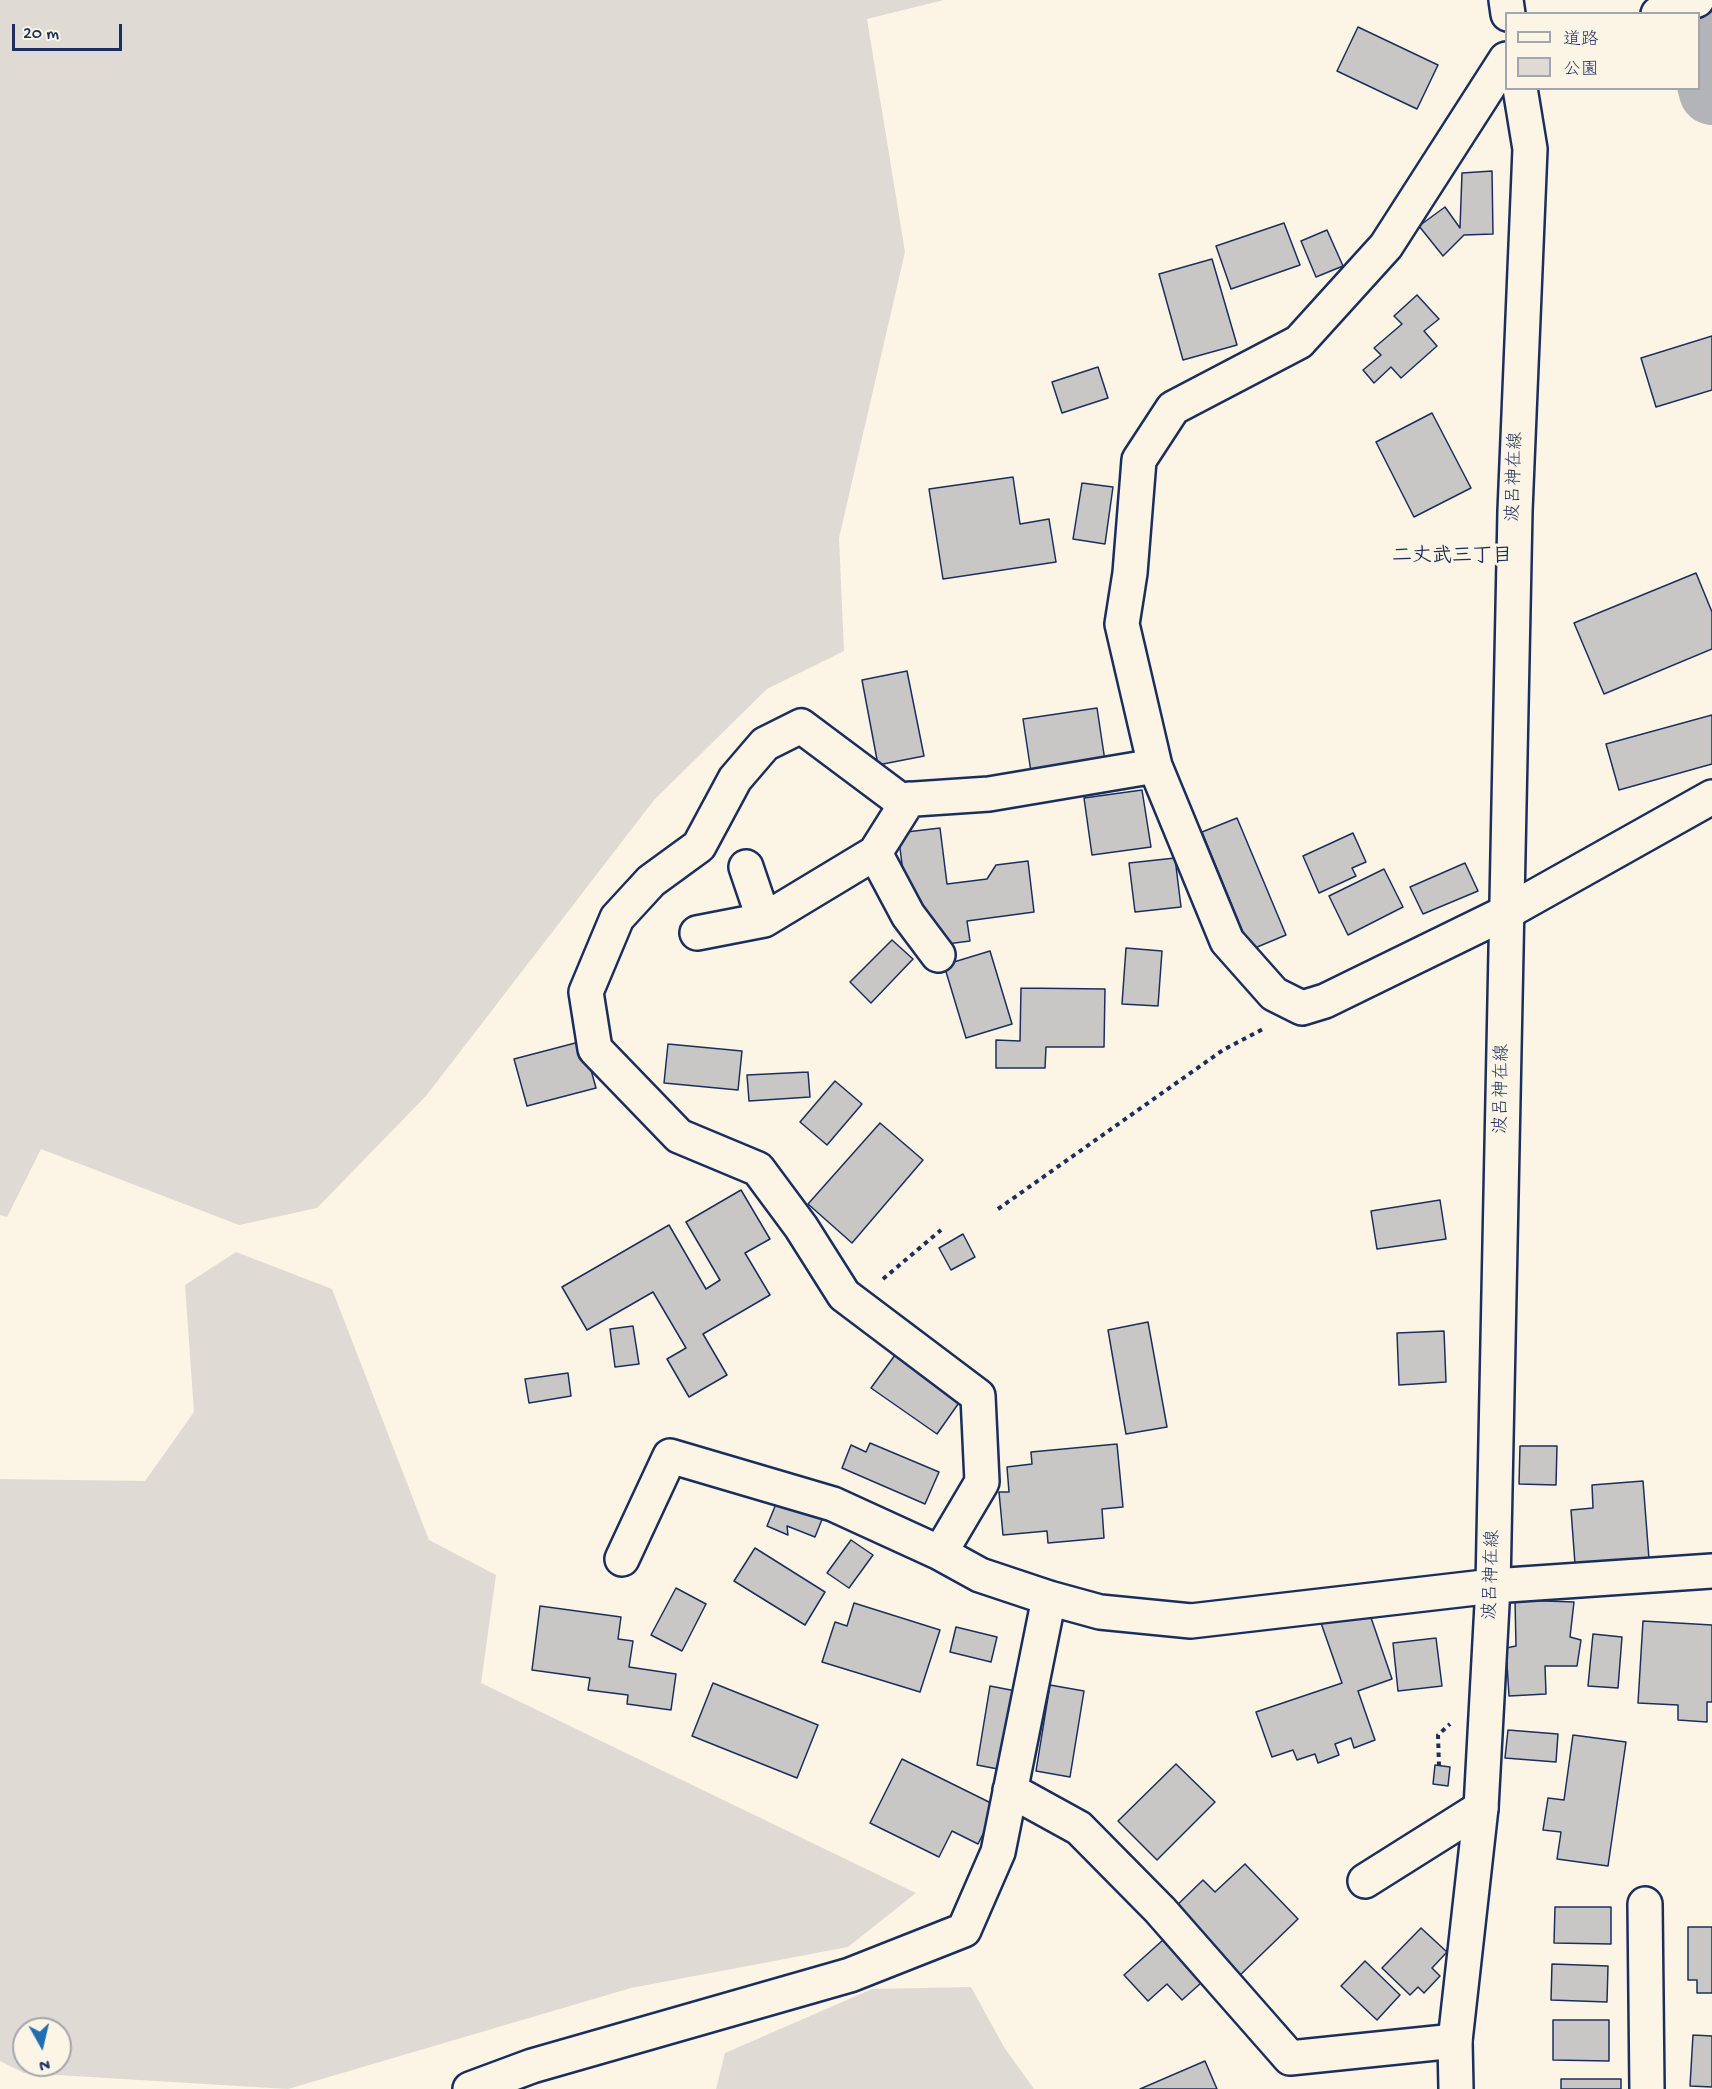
<!DOCTYPE html>
<meta charset="utf-8">
<style>
body{margin:0}
#map{position:relative;width:1712px;height:2089px;overflow:hidden;background:#fcf5e5;font-family:"Gochi Hand","Klee One",sans-serif}
canvas{display:block}
.legend{position:absolute;left:1505px;top:12px;width:195px;height:78px;box-sizing:border-box;background:#fcf5e5;border:2px solid #a2a6af;margin:0;padding:8px 10px;list-style:none;font-size:18px;color:#1b2f5e}
.legend li{display:flex;align-items:center;gap:12px;height:30px}
.legend b{width:30px;border:2px solid #a2a6af}
.north{position:absolute;left:12px;top:2017px;width:60px;height:60px;box-sizing:border-box;background:#fcf5e5;border:2px solid #a2a6af;border-radius:50%;rotate:172deg;font-size:16px;font-weight:700;line-height:24px;text-align:center;color:#1b2f5e}
.north::after{content:'';display:block;margin:auto;width:21px;height:27px;background:#1f6fb2;clip-path:polygon(50% 0,100% 100%,50% 72%,0 100%)}
.scale{position:absolute;left:12px;top:24px;width:110px;height:27px;box-sizing:border-box;border:3px solid #1b2f5e;border-top:0;padding-left:8px;font-size:18px;line-height:21px;white-space:nowrap;color:#1b2f5e;-webkit-text-stroke:4px #fcf5e5;paint-order:stroke}
</style>
<div id="map">
<canvas width="1712" height="2089"></canvas>
<ul class="legend">
<li><b style="height:8px;background:#fcf5e5"></b>道路</li>
<li><b style="height:16px;background:#dfdbd4"></b>公園</li>
</ul>
<div class="north">N</div>
<div class="scale">20 m</div>
</div>
<script>
const ctx = document.querySelector('canvas').getContext('2d');
ctx.lineJoin = 'round';
function paint(path, color) {
  ctx.fillStyle = color;
  ctx.fill(path, 'evenodd');
}
function toPath(rows) {
  const path = new Path2D();
  for (const r of rows) {
    path.moveTo(r[0], r[1]);
    for (let i = 2; i < r.length; i += 2) path.lineTo(r[i], r[i + 1]);
  }
  return path;
}
function stroke(path, color, width, dash) {
  ctx.strokeStyle = color;
  ctx.lineWidth = width;
  ctx.lineCap = dash ? 'butt' : 'round';
  ctx.setLineDash(dash || []);
  ctx.stroke(path);
}
function write(font, color, halo, rows, align = 'center') {
  ctx.font = font + ' "Gochi Hand","Klee One",sans-serif';
  ctx.lineWidth = 6;
  ctx.setLineDash([]);
  ctx.textBaseline = 'middle';
  ctx.strokeStyle = halo;
  ctx.fillStyle = color;
  for (const [text, x, y, turn = 0] of rows) {
    ctx.save();
    ctx.translate(x, y);
    ctx.rotate((+turn || 0) * Math.PI / 180);
    ctx.textAlign = isNaN(turn) ? turn : align;
    if (halo) ctx.strokeText(text, 0, 0);
    ctx.fillText(text, 0, 0);
    ctx.restore();
  }
}
paint(toPath([
 [0,0,944,0,867,19,905,252,839,538,844,651,767,689,654,800,426,1096,317,1208,239,1225,41,1149,7,1217,0,1215],
 [236,1252,332,1289,429,1540,496,1575,481,1683,916,1893,848,1947,631,1988,288,2089,24,2073,0,2061,0,1479,145,1481,194,1412,185,1285],
 [24,2029,60,2029,60,2065,24,2065],
 [971,1987,1004,2047,1034,2089,716,2089,725,2053,872,1989]
]), '#dfdbd4');
stroke(toPath([
 [1698,40,1712,92]
]), '#b2b4b8', 66);
const building = toPath([
 [1358,27,1438,65,1417,109,1337,71,1358,27],
 [1492,171,1493,234,1464,235,1443,256,1419,226,1445,207,1460,228,1462,173,1492,171],
 [1284,223,1300,265,1231,289,1216,246,1284,223],
 [1327,230,1343,266,1316,277,1301,241,1327,230],
 [1212,259,1237,345,1183,360,1159,274,1212,259],
 [1417,295,1439,319,1424,331,1437,346,1401,378,1391,367,1374,383,1363,370,1381,355,1374,348,1402,324,1394,316,1417,295],
 [1712,336,1712,390,1656,407,1641,358,1712,336],
 [1098,367,1108,398,1062,413,1052,382,1098,367],
 [1432,413,1471,488,1414,517,1376,442,1432,413],
 [1013,477,1020,524,1049,519,1056,562,943,579,929,489,1013,477],
 [1082,483,1113,487,1105,544,1073,539,1082,483],
 [1696,573,1712,612,1712,649,1604,694,1574,623,1696,573],
 [907,671,924,756,878,765,862,680,907,671],
 [1097,708,1105,761,1031,772,1023,719,1097,708],
 [1712,715,1712,764,1619,790,1606,744,1712,715],
 [1142,790,1151,847,1092,855,1084,798,1142,790],
 [1237,818,1286,935,1250,950,1202,832,1237,818],
 [940,828,947,884,987,879,996,865,1028,861,1034,912,967,921,970,941,939,945,906,895,898,833,940,828],
 [1353,833,1366,862,1352,868,1356,876,1319,893,1303,856,1353,833],
 [1175,858,1181,907,1135,912,1129,863,1175,858],
 [1465,863,1478,891,1423,914,1410,887,1465,863],
 [1384,869,1403,907,1348,935,1329,896,1384,869],
 [892,940,913,959,871,1003,850,982,892,940],
 [1126,948,1162,951,1158,1006,1122,1004,1126,948],
 [990,951,1012,1024,966,1038,944,965,990,951],
 [1021,988,1105,989,1104,1047,1046,1047,1045,1068,996,1068,996,1040,1020,1041,1021,988],
 [583,1041,596,1088,527,1106,514,1059,583,1041],
 [668,1044,742,1051,738,1090,664,1083,668,1044],
 [808,1072,810,1097,749,1101,747,1075,808,1072],
 [835,1081,862,1104,827,1145,800,1122,835,1081],
 [880,1123,923,1160,852,1243,808,1204,880,1123],
 [741,1190,770,1239,745,1253,770,1295,703,1334,727,1375,689,1397,667,1359,686,1348,653,1292,587,1330,562,1287,669,1225,706,1289,720,1280,686,1222,741,1190],
 [1440,1200,1446,1239,1377,1249,1371,1211,1440,1200],
 [963,1234,975,1257,951,1270,939,1248,963,1234],
 [1148,1322,1167,1427,1126,1434,1108,1330,1148,1322],
 [633,1326,639,1364,615,1367,610,1329,633,1326],
 [1444,1331,1446,1382,1399,1385,1397,1333,1444,1331],
 [898,1351,963,1397,937,1434,871,1388,898,1351],
 [568,1373,571,1396,529,1403,525,1379,568,1373],
 [870,1443,939,1472,925,1504,842,1468,851,1445,866,1452,870,1443],
 [1117,1444,1123,1507,1102,1509,1104,1538,1048,1543,1047,1531,1003,1535,999,1492,1009,1492,1007,1467,1032,1464,1031,1452,1117,1444],
 [1520,1446,1557,1446,1556,1485,1519,1484,1520,1446],
 [1643,1481,1649,1559,1575,1564,1571,1510,1593,1508,1592,1485,1643,1481],
 [778,1499,823,1517,815,1537,787,1526,788,1535,767,1526,778,1499],
 [851,1540,873,1555,849,1588,827,1573,851,1540],
 [755,1548,825,1592,805,1625,734,1581,755,1548],
 [676,1588,706,1604,682,1651,651,1635,676,1588],
 [1515,1600,1574,1602,1570,1637,1581,1640,1577,1666,1545,1666,1546,1694,1509,1696,1506,1648,1516,1646,1515,1600],
 [854,1603,940,1630,920,1692,822,1662,835,1622,847,1626,854,1603],
 [540,1606,621,1617,618,1639,633,1641,629,1667,676,1674,671,1710,627,1704,628,1695,588,1690,590,1678,532,1670,540,1606],
 [1367,1606,1392,1679,1358,1691,1375,1740,1354,1748,1351,1738,1335,1744,1339,1755,1318,1763,1315,1754,1297,1760,1293,1750,1272,1757,1256,1712,1342,1683,1321,1623,1367,1606],
 [1643,1621,1712,1625,1712,1702,1707,1702,1707,1722,1678,1720,1678,1705,1638,1703,1643,1621],
 [956,1627,997,1637,991,1662,950,1652,956,1627],
 [1593,1634,1622,1637,1618,1688,1588,1686,1593,1634],
 [1436,1638,1442,1686,1398,1691,1393,1643,1436,1638],
 [713,1683,818,1725,797,1778,692,1736,713,1683],
 [1050,1685,1084,1691,1070,1777,1036,1771,1050,1685],
 [990,1686,1016,1691,1003,1770,977,1765,990,1686],
 [1508,1730,1558,1734,1556,1762,1505,1758,1508,1730],
 [1573,1735,1626,1742,1608,1866,1557,1859,1561,1832,1543,1830,1548,1798,1564,1800,1573,1735],
 [902,1759,997,1806,978,1844,952,1831,939,1857,870,1823,902,1759],
 [1176,1764,1215,1802,1157,1860,1118,1821,1176,1764],
 [1435,1765,1450,1767,1448,1786,1433,1784,1435,1765],
 [1245,1864,1298,1919,1237,1978,1171,1911,1203,1880,1215,1892,1245,1864],
 [1555,1907,1611,1907,1611,1944,1554,1943,1555,1907],
 [1688,1927,1712,1927,1712,1993,1697,1993,1697,1980,1688,1980,1688,1927],
 [1421,1928,1447,1952,1432,1968,1440,1976,1424,1993,1418,1987,1410,1995,1382,1968,1421,1928],
 [1163,1940,1201,1983,1182,2000,1167,1984,1148,2001,1124,1975,1163,1940],
 [1365,1961,1400,1995,1377,2020,1341,1986,1365,1961],
 [1552,1964,1608,1966,1607,2002,1551,2000,1552,1964],
 [1553,2020,1609,2020,1609,2061,1553,2060,1553,2020],
 [1693,2035,1712,2036,1712,2087,1690,2086,1693,2035],
 [1205,2061,1217,2089,1140,2089,1205,2061],
 [1561,2079,1621,2079,1621,2089,1561,2089,1561,2079]
]);
paint(building, '#c8c7c6');
stroke(building, '#1b2f5e', 1.5);
const minor = toPath([
 [1658,14,1697,0],
 [1506,59,1386,246,1299,342,1173,408,1139,460,1130,573,1122,624,1155,766,1227,941,1274,994,1302,1008,1325,1001,1507,912,1712,797],
 [1155,766,989,794,900,800,801,726,765,744,735,779,699,846,651,881,617,918,586,992,595,1049,679,1136,758,1169,801,1227,844,1295,978,1396,982,1482,940,1553,980,1575,1049,1598,1100,1612,1191,1621,1493,1586,1712,1571],
 [875,853,908,915,938,955],
 [746,867,764,920],
 [697,933,764,920,875,853,909,799],
 [622,1559,670,1456,833,1504,940,1553],
 [1010,1790,1079,1828,1160,1910,1290,2058,1455,2041],
 [1365,1881,1481,1808],
 [1645,1904,1647,2089],
 [470,2089,532,2066,850,1975,964,1930,998,1852,1049,1598]
]);
const major = toPath([
 [1506,0,1508,14],
 [1456,2089,1455,2041,1481,1808,1493,1586,1515,511,1530,149,1520,88]
]);
stroke(minor, '#1b2f5e', 38);
stroke(major, '#1b2f5e', 38);
stroke(toPath([
 [998,1209,1223,1050,1265,1028],
 [883,1279,941,1230],
 [1439,1766,1438,1735,1450,1724]
]), '#1b2f5e', 4, [4.5, 4.5]);
stroke(minor, '#fcf5e5', 33);
stroke(major, '#fcf5e5', 33);
write('18px', '#1b2f5e', '#fcf5e5', [
 ["波呂神在線",1516,477,-88],
 ["波呂神在線",1503,1089,-89],
 ["波呂神在線",1493,1575,-88]
]);
write('bold 20px', '#1b2f5e', '#fcf5e5', [
 ["二丈武三丁目",1452,558]
]);
</script>
